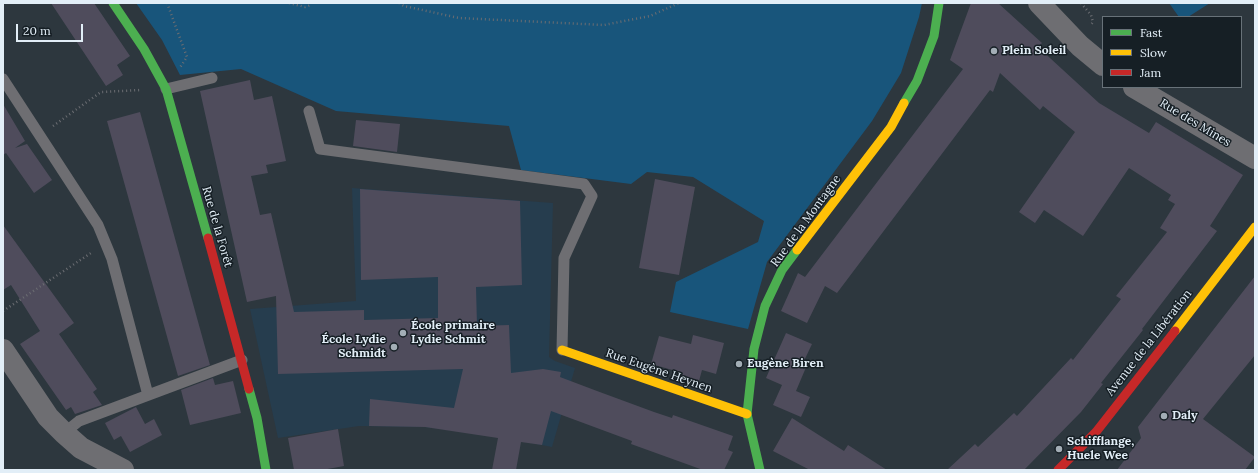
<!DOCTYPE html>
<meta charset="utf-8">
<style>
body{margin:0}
#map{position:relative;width:1258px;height:473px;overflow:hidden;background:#2d373e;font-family:Lora,serif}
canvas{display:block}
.frame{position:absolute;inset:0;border:4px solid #e2eef7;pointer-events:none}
.legend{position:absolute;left:1102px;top:16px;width:140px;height:72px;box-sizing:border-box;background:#161f25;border:1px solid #687279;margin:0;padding:5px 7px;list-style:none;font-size:12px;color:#e2eef7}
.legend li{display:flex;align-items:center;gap:8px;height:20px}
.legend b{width:20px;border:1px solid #687279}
.scale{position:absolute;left:16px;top:24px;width:67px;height:18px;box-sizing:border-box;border:2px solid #e2eef7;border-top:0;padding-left:5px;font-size:12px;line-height:14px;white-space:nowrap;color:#e2eef7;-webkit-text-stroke:3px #161f25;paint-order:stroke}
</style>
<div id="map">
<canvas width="1258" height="473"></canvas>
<div class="frame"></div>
<ul class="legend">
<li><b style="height:5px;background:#4caf50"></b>Fast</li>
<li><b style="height:5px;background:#ffc107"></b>Slow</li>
<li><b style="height:5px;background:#c62828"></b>Jam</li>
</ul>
<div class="scale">20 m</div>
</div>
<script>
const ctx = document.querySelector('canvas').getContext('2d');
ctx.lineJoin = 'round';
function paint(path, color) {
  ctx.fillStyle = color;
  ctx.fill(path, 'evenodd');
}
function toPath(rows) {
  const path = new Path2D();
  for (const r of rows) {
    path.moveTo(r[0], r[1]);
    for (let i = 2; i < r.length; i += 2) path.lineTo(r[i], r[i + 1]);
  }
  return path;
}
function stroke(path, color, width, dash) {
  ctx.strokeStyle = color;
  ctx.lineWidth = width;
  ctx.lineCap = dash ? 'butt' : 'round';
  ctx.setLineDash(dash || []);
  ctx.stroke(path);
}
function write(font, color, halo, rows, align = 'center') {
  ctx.font = font + ' Lora,serif';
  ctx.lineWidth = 3;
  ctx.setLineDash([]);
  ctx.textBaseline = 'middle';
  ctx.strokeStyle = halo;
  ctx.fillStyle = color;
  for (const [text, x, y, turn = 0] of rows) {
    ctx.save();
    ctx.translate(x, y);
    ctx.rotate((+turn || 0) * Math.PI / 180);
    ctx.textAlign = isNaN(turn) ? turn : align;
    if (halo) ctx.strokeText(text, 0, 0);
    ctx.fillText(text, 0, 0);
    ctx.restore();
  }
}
paint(toPath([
 [352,188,553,203,549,357,555,361,575,368,552,447,490,435,425,427,359,426,278,438,250,309,356,301]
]), '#263d4e');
paint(toPath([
 [136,3,922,3,919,17,901,73,872,121,767,262,748,329,670,312,676,282,758,242,764,221,693,177,647,172,631,184,521,170,509,126,336,111,241,69,180,75,162,40],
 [1169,3,1210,3,1188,17,1179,17]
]), '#18557b');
paint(toPath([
 [51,3,94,3,130,56,117,65,123,75,106,86],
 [971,3,998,3,1042,43,1038,47,1099,103,1149,133,1156,122,1243,175,1210,226,1217,231,1142,329,1143,330,1101,383,1103,384,1081,412,1024,470,947,470,975,444,978,447,1014,413,1017,416,1071,358,1073,360,1121,299,1116,296,1167,232,1160,228,1175,204,1168,200,1171,195,1129,168,1083,236,1044,210,1035,223,1019,212,1075,132,1043,106,1040,110,1000,73,993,92,990,90,837,293,825,286,807,323,781,311,798,273,805,277,963,69,950,60],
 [250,80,254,100,272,96,286,161,266,165,268,173,251,176,260,215,271,213,294,312,364,310,364,320,438,318,438,277,361,280,360,189,520,201,522,285,476,287,477,326,509,325,511,373,543,369,561,372,560,377,597,391,654,412,672,418,673,415,733,436,728,450,733,452,724,470,703,470,631,444,632,441,551,411,542,445,521,442,516,470,492,470,498,438,425,427,369,426,370,399,454,408,463,369,278,374,276,296,247,302,200,91],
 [3,104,25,141,15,148,27,144,52,180,34,193,6,153,3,155],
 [140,112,210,365,178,376,107,121],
 [356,120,400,124,397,152,353,146],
 [655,179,695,187,679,275,639,268],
 [3,225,74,323,59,334,97,389,93,392,102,405,75,414,71,407,66,410,20,344,40,331,11,285,3,290],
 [1255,276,1255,355,1203,419,1255,457,1245,470,1117,470,1141,438,1138,427],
 [786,333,812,344,803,363,807,365,796,391,810,397,801,417,773,405,782,385,766,378],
 [693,335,724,343,716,374,702,370,699,381,682,376,683,373,651,364,659,336,691,344],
 [213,378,215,385,233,381,241,413,190,425,181,390],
 [136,407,145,424,154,419,162,435,130,452,121,436,114,440,105,423],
 [792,418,844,451,848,445,887,470,810,470,773,451],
 [338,429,344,466,322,470,294,470,288,438]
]), '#4f4c5c');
stroke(toPath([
 [167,3,187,57,179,69],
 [289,3,305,7,311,5,311,3],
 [399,3,404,6,459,18,604,25,650,16,679,3],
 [1081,3,1091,15,1093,22,1090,26],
 [53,126,101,92,141,90],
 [3,311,91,253]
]), '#6b6d72', 2.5, [1, 3]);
stroke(toPath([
 [3,79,98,225,112,259,148,395],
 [166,89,212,78],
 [309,111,320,149,584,184,592,196,564,258,562,350],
 [64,433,79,421,242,360]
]), '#6e6e72', 11);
stroke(toPath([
 [1039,3,1080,46,1103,65],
 [1134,87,1255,158],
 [3,350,48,417,64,433,81,448,123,470]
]), '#6e6e72', 22);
stroke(toPath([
 [113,3,144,49,166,89,208,238],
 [904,103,917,81,934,36,939,3],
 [249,389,257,418,266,470],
 [760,470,747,414,754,349,765,306,782,270,797,250]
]), '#4caf50', 9);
stroke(toPath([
 [797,250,891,127,904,103],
 [1175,331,1255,227],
 [562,350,747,414]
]), '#ffc107', 9);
stroke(toPath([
 [208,238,249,389],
 [1058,470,1096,432,1175,331]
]), '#c62828', 9);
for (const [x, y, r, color] of [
 [994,51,4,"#a3aeb6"],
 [403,333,4,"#a3aeb6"],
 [394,347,4,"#a3aeb6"],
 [739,364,4,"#a3aeb6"],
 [1164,416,4,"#a3aeb6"],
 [1059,449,4,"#a3aeb6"]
]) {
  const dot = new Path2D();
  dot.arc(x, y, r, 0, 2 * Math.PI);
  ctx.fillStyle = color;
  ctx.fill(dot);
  stroke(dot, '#161f25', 1.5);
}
write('bold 12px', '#e2eef7', '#161f25', [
 ["Plein Soleil",1002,51],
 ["École primaire",411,326],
 ["Lydie Schmit",411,340],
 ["École Lydie",386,340,"right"],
 ["Schmidt",386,354,"right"],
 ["Eugène Biren",747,364],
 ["Daly",1172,416],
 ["Schifflange,",1067,442],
 ["Huele Wee",1067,456]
], 'left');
write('12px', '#e2eef7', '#161f25', [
 ["Rue des Mines",1195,123,31],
 ["Rue de la Montagne",806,221,-54],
 ["Rue de la Forêt",217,227,74],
 ["Avenue de la Libération",1149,343,-52],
 ["Rue Eugène Heynen",659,371,19]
]);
</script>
